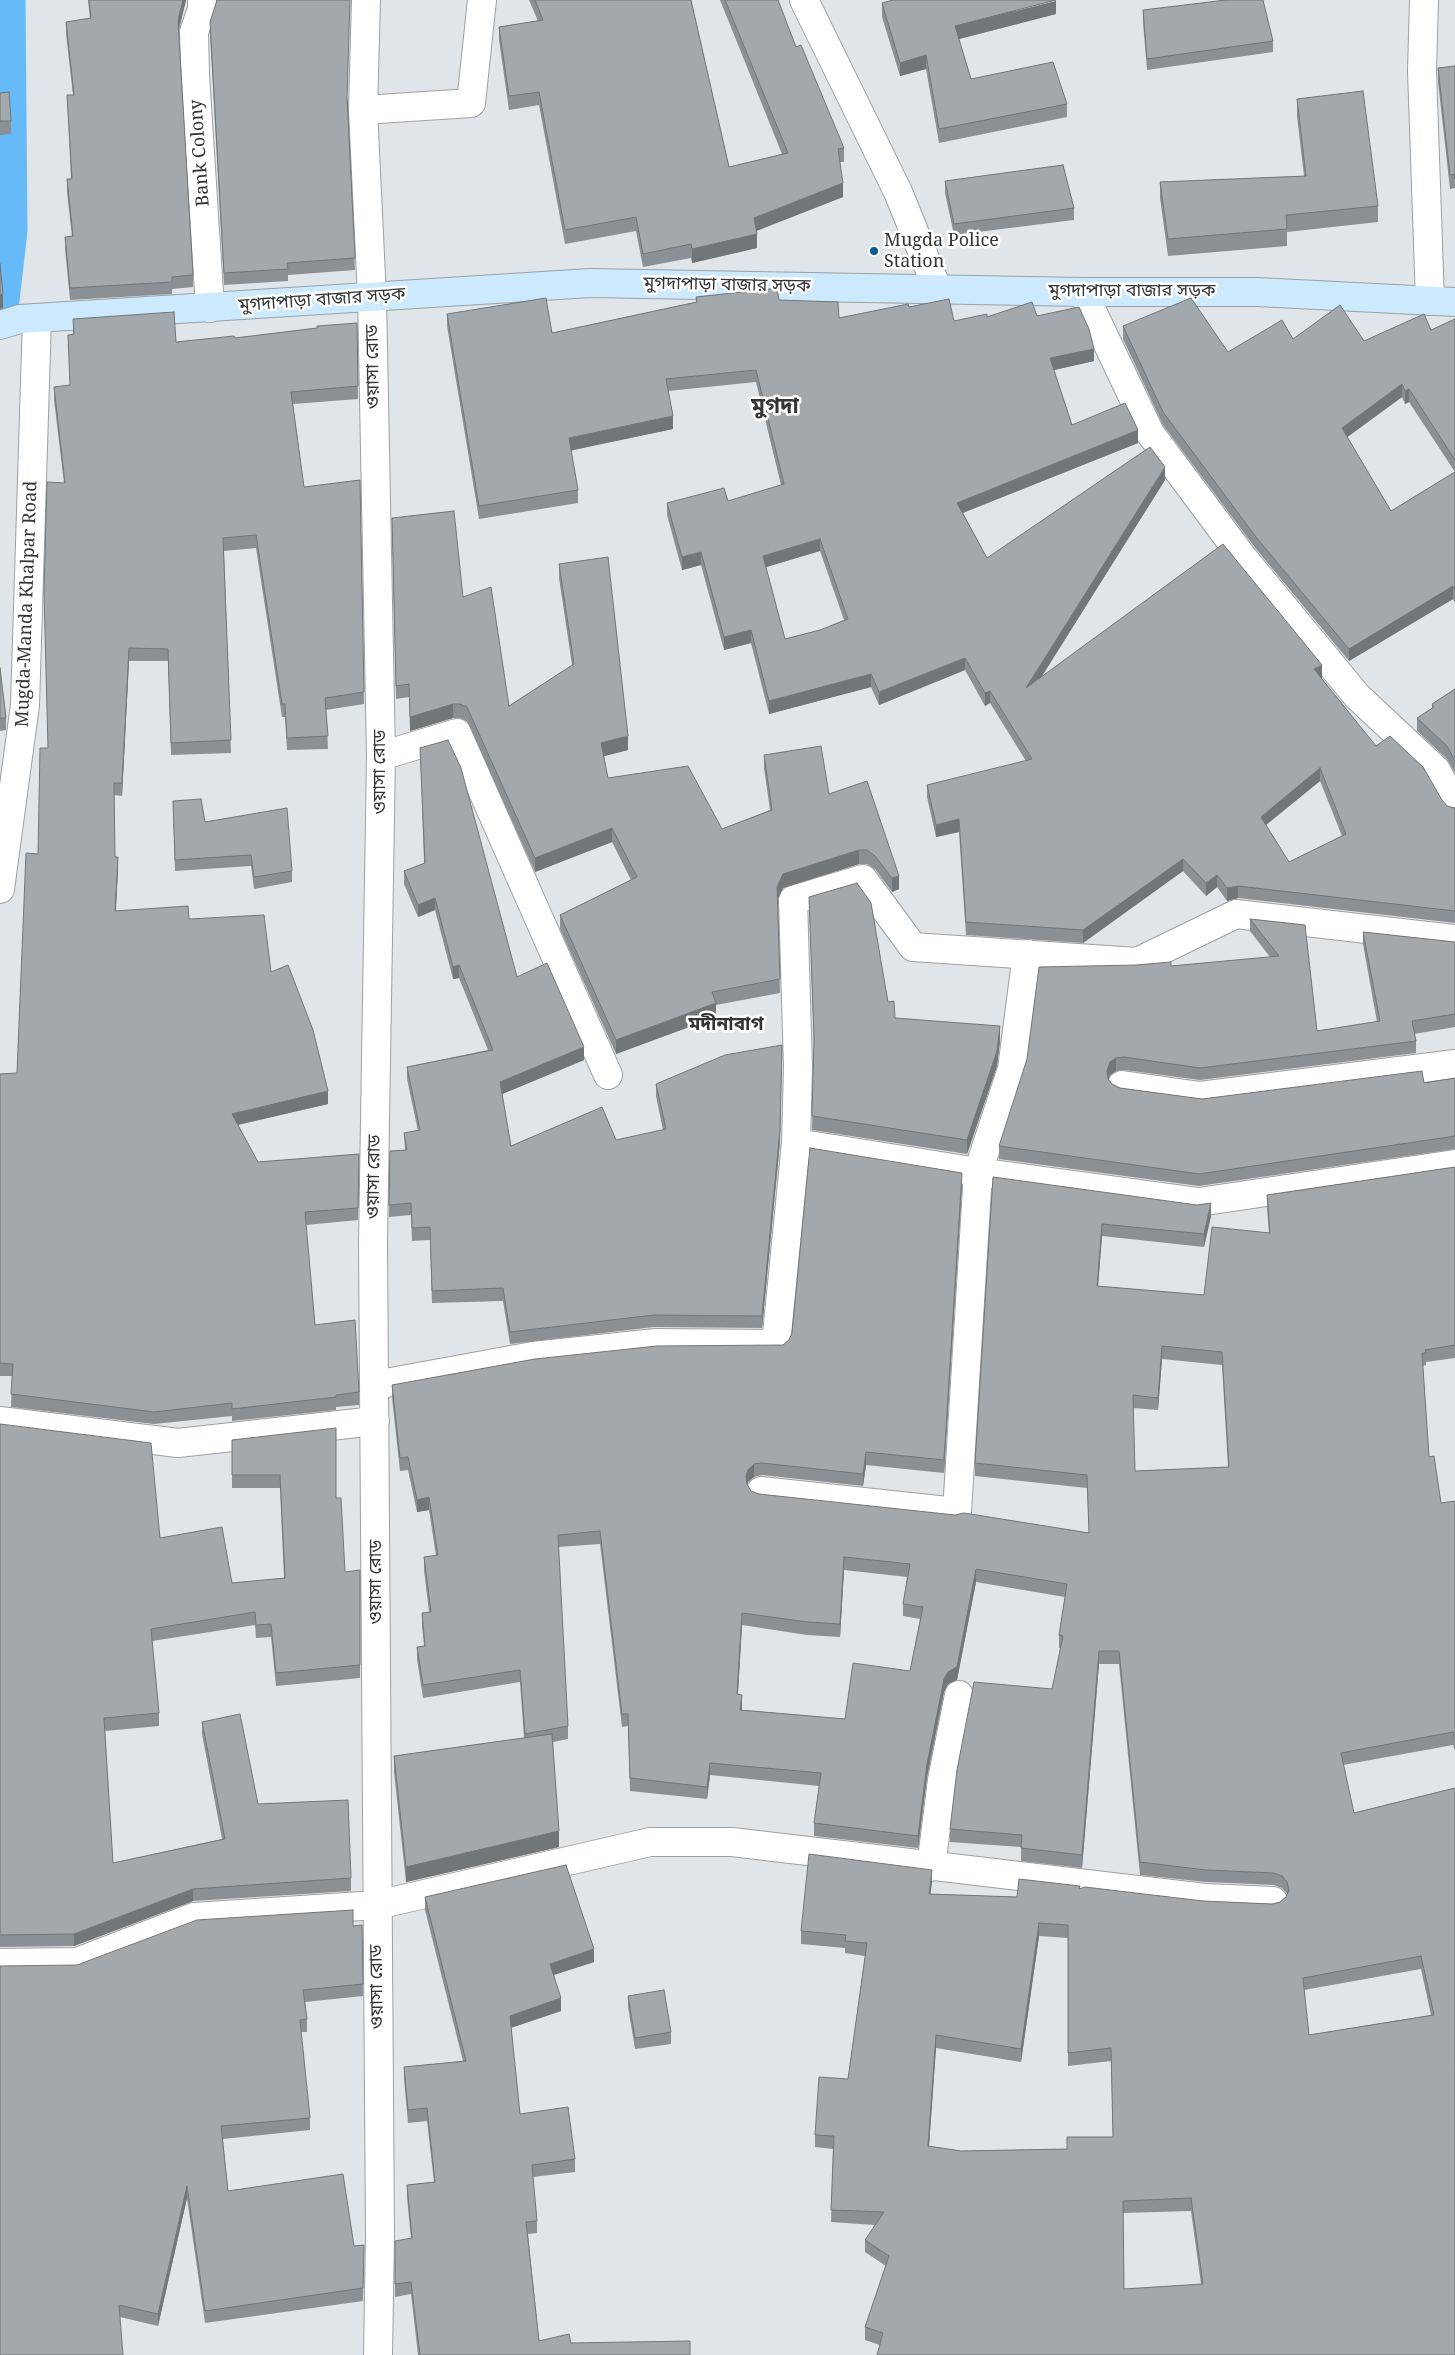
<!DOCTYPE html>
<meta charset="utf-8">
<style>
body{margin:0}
canvas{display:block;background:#dfe5e9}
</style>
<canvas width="1455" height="2355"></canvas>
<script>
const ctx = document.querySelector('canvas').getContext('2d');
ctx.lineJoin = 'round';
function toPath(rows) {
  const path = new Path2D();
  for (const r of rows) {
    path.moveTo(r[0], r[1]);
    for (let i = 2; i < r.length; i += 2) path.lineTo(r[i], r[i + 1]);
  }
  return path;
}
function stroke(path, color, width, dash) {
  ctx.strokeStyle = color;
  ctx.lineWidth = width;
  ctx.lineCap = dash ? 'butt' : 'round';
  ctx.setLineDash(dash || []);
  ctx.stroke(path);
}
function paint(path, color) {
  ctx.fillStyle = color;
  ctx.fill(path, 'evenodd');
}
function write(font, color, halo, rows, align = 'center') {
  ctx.font = font + ' "Noto Serif","Noto Sans Bengali",serif';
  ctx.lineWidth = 5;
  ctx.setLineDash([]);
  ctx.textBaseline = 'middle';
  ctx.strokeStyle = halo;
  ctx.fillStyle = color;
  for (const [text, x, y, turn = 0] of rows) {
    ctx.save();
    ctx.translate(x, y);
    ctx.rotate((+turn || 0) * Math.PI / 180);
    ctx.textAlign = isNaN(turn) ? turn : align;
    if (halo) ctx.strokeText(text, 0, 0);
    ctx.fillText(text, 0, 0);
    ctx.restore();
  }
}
stroke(toPath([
 [0,300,8,230,6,0]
]), '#66baf7', 39);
const street = toPath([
 [202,0,202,9,194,32,195,75,210,308],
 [366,0,363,110,372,297,381,756,373,1242,380,2235,378,2355],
 [804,0,898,192,937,288],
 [1424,0,1422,71,1430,301],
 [363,110,471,103,482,0],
 [1083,292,1150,433,1244,559,1357,696,1436,770,1455,805],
 [381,756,457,733,608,1075],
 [0,889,25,705,37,318],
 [1122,1085,1200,1096,1455,1064],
 [796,1143,978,1172,1199,1202,1455,1164],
 [375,1385,533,1356,656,1343,776,1344,796,1143,798,1066,793,900,863,879,913,947,1137,962,1236,914,1455,939],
 [0,1421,178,1443,375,1421],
 [761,1491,957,1512,978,1172,1012,1069,1027,954],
 [931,1867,942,1780,959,1695],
 [0,1963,77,1962,194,1917,377,1905,650,1842,732,1842,1205,1898,1273,1901]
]);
const secondary = toPath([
 [0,325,20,319,590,283,1083,292,1257,292,1455,302]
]);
stroke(street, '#9ba0a5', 30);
stroke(secondary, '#9ba0a5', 30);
stroke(street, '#fff', 28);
stroke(secondary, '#cde9fe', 28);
paint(toPath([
 [88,0,186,0,179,30,193,275,193,287,172,289,172,294,70,300,65,249,65,237,72,237,67,192,67,179,71,179,67,95,73,95,66,34,66,22,90,19],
 [529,0,691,0,729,167,782,154,720,0,778,0,796,47,844,148,844,162,840,162,843,197,756,230,757,248,692,263,691,258,643,267,636,231,565,244,539,105,509,110,499,40,499,27,538,21],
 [217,2,348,102,355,270,288,275,288,281,224,285,210,34,210,22],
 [882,3,1056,14,959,39,971,79,1067,104,1067,117,939,143,926,69,900,76,882,17],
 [1143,10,1273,41,1273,52,1147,70,1143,22],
 [1455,66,1455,193,1455,188,1450,189,1438,82,1438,68],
 [0,93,11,121,11,134,0,135],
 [1297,99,1378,206,1378,222,1287,232,1287,246,1168,256,1160,198,1160,182,1304,176,1297,116],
 [945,181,1074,208,1074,220,954,235,945,193],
 [696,297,779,300,839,318,909,307,954,321,987,317,1037,316,1094,361,1054,370,1072,425,1138,443,963,513,987,558,1165,480,1041,678,1322,678,1321,678,1376,746,1447,806,1455,808,1455,923,1238,898,1227,901,1217,887,1206,896,1183,871,1083,943,966,935,959,832,936,837,927,797,927,785,1026,761,990,703,985,706,965,670,879,705,871,687,769,714,751,643,724,650,701,565,682,570,667,515,667,503,728,501,781,485,756,382,668,391,673,429,571,450,578,490,578,503,479,519,447,326,447,314,552,333,696,302],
 [820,551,844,620,820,630,785,639,766,567],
 [1320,781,1342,836,1289,862,1266,825],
 [73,319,176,342,235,338,357,323,358,399,293,404,304,487,360,480,364,704,326,710,328,749,287,750,285,717,282,717,256,548,224,551,231,753,171,755,168,661,129,661,122,796,114,795,115,857,118,869,116,911,189,919,271,972,328,1104,238,1125,258,1162,359,1154,358,1220,306,1225,315,1325,359,1392,359,1405,336,1407,336,1410,232,1421,232,1416,154,1424,11,1407,12,1376,0,1376,0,1074,17,1073,48,748,64,483,54,400,54,387,70,385,68,335,73,334],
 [1455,319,1455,472,1409,402,1405,404,1402,397,1347,437,1391,511,1455,472,1455,603,1453,599,1349,661,1256,549,1163,425,1123,339,1123,326,1228,352,1293,339,1364,341,1431,330],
 [392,518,463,597,509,706,572,665,559,578,559,564,628,750,604,756,608,778,722,829,770,810,764,768,764,755,829,794,867,781,899,889,892,892,875,869,867,864,859,864,783,888,778,900,780,993,716,1005,716,1017,616,1054,560,929,560,915,631,880,612,842,535,872,467,721,460,718,453,718,410,731,409,697,396,699],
 [0,668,6,718,6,730,0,731],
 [1455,689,1455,773,1447,759,1417,731,1417,718,1432,708,1432,704],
 [420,748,517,977,584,1060,502,1094,511,1146,616,1140,663,1130,656,1096,656,1084,780,1142,762,1328,654,1327,510,1344,503,1301,432,1303,430,1240,412,1241,411,1215,389,1217,390,1151,405,1150,404,1133,418,1131,407,1079,407,1067,488,1050,459,978,453,979,435,910,418,917,404,884,404,871,424,863],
 [173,801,205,822,292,871,292,882,254,889,251,866,175,871],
 [809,897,888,1002,895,1018,1000,1041,997,1066,967,1154,812,1130,814,1047],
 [1250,919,1305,925,1317,1031,1377,1022,1363,944,1363,932,1455,942,1455,1027,1414,1034,1416,1041,1416,1053,1200,1080,1124,1070,1116,1071,1110,1075,1108,1079,1112,1084,1120,1088,1202,1099,1424,1083,1455,1078,1455,1149,1199,1186,999,1159,999,1146,1171,966,1270,957,1250,931],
 [1455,1167,1455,1358,1426,1362,1426,1365,1423,1366,1429,1457,1441,1503,1455,1501,1455,1751,1453,1745,1343,1765,1354,1813,1455,1788,1455,2355,880,2345,865,2340,865,2327,886,2266,865,2252,865,2240,875,2225,831,2222,833,2149,815,2147,815,2135,848,2079,865,1956,845,1953,845,1948,801,1944,801,1931,932,1882,930,1894,1017,1897,1080,1889,1203,1901,1272,1904,1280,1902,1286,1897,1287,1894,1282,1888,1274,1885,1206,1882,1140,1875,1119,1664,1099,1664,1082,1868,1021,1861,1021,1847,950,1842,950,1829,1052,1689,1061,1648,1059,1648,1059,1635,1065,1597,976,1582,957,1680,948,1684,944,1692,927,1777,918,1848,814,1836,814,1823,819,1786,710,1775,707,1799,630,1791,628,1726,622,1727,600,1544,558,1547,568,1726,568,1739,553,1742,559,1847,406,1882,394,1772,394,1756,524,1738,520,1682,423,1698,417,1659,417,1647,424,1646,422,1625,422,1613,429,1612,424,1570,424,1557,436,1556,429,1510,417,1512,408,1470,400,1471,392,1398,392,1385,783,1345,962,1185,944,1473,866,1465,863,1486,762,1475,754,1477,748,1482,747,1485,751,1491,759,1494,1089,1533,1087,1488,975,1476,975,1463,993,1177,1211,1216,1204,1247,1102,1236,1098,1286,1204,1295,1269,1233,1267,1208,1267,1195],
 [1162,1359,1222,1365,1228,1467,1135,1471,1133,1408,1158,1410],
 [844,1570,907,1577,903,1604,903,1616,920,1619,910,1671,845,1719,742,1710,742,1708,738,1694,742,1625,807,1635,840,1637],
 [1039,1936,1068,1938,1068,2066,1111,2061,1113,2137,1067,2149,961,2151,929,2147,936,2048,1021,2062],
 [1421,1969,1431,2015,1309,2035,1304,1990],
 [1191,2211,1201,2284,1124,2289,1123,2213],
 [0,1424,160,1538,232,1583,284,1578,280,1488,232,1488,232,1440,336,1498,345,1572,360,1665,360,1678,276,1686,271,1637,256,1638,255,1625,152,1641,159,1713,159,1726,105,1731,113,1863,222,1839,202,1734,202,1722,258,1804,351,1878,351,1891,193,1901,74,1946,0,1947],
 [425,1897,594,1962,554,1975,561,2011,511,2028,520,2114,575,2159,575,2172,533,2177,537,2221,537,2233,528,2234,539,2341,571,2343,690,2355,418,2355,411,2294,395,2297,395,2284,411,2238,407,2198,407,2185,434,2182,427,2121,408,2123,404,2079,404,2067,463,2061,425,1910],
 [362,1925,363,1996,305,2002,307,2019,307,2032,301,2032,310,2118,310,2130,223,2139,228,2191,354,2246,364,2245,363,2301,205,2323,187,2198,158,2326,120,2317,77,1965],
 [628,1996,671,2032,671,2044,635,2049,628,2007]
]), '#8b9094');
paint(toPath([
 [183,0,186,0,178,32,178,20],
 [1056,1,1056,14,955,40,955,26],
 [926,55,926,69,900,76,900,63],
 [843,183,843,197,754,232,754,218],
 [757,234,757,248,692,263,692,249],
 [3,294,3,308,0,309,0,295],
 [1094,349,1094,361,1050,371,1050,358],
 [1402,384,1402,397,1342,441,1342,428],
 [1409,389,1409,402,1405,404,1405,391],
 [673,416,673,429,569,451,569,438],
 [1138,430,1138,443,957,515,957,503],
 [1165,467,1165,480,1026,701,1026,688],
 [820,539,820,551,763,568,763,556],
 [701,552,701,565,682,570,682,557],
 [1453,586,1453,599,1349,661,1349,649],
 [751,630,751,643,724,650,724,637],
 [129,648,129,661,122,796,122,783],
 [965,658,965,670,879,705,879,692],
 [1322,665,1322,678,1314,682,1314,669],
 [871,674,871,687,769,714,769,701],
 [990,691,990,703,985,706,985,693],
 [453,704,453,718,410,731,410,717],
 [628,736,628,750,601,757,601,743],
 [1320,768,1320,781,1261,829,1261,817],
 [959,819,959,832,936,837,936,825],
 [612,828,612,842,535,872,535,858],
 [859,850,859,864,783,888,777,900,777,887,783,874],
 [118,857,118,869,115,923,115,911],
 [1183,859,1183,871,1083,943,1083,930],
 [1217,875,1217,887,1206,896,1206,883],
 [899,876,899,889,892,892,892,878],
 [1238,886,1238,898,1227,901,1227,888],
 [435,898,435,910,418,917,418,905],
 [459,965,459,978,453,979,453,967],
 [716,1003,716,1017,616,1054,616,1040],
 [1000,1026,1000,1041,997,1066,967,1154,967,1140],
 [782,1045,780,1142,762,1328,762,1316],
 [584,1047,584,1060,500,1095,500,1082],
 [1116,1058,1116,1071,1110,1075,1107,1083,1107,1071,1110,1062],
 [328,1091,328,1104,232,1126,232,1114],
 [962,1173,962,1185,944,1473,944,1460],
 [1211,1203,1211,1216,1204,1247,1204,1234],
 [1102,1224,1102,1236,1097,1299,1097,1286],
 [1162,1346,1162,1359,1158,1410,1158,1398],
 [866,1452,866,1465,863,1486,863,1474],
 [754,1464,754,1477,748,1482,746,1489,746,1476,748,1470],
 [429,1497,429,1510,417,1512,417,1500],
 [844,1557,844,1570,840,1637,840,1624],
 [976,1569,976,1582,957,1680,948,1684,944,1692,927,1777,918,1848,918,1836,927,1764,944,1679,948,1672],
 [742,1613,742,1625,737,1707,737,1694],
 [1099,1651,1099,1664,1082,1868,1082,1855],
 [742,1695,742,1708,740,1722,740,1710],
 [710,1763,710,1775,707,1799,707,1787],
 [559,1831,559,1847,406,1882,406,1867],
 [932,1870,932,1882,929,1906,929,1894],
 [193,1889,193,1901,74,1946,74,1934],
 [1039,1923,1039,1936,1021,2062,1021,2049],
 [594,1949,594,1962,550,1976,550,1964],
 [561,1998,561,2011,510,2028,510,2016],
 [936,2035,936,2048,928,2159,928,2146],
 [187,2186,187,2198,158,2326,158,2314]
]), '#717678');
const building = toPath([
 [89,0,183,0,178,20,193,275,172,277,172,282,70,288,65,237,73,236,67,179,72,179,67,95,74,95,66,22,91,18,89,0],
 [217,0,350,0,347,97,355,258,287,263,288,269,224,273,210,22,217,0],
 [535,0,691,0,729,167,788,153,725,0,778,0,796,47,801,45,844,148,838,149,843,183,754,218,757,234,692,249,691,244,643,254,636,217,565,230,539,92,509,96,499,27,543,20,535,0],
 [893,0,1056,0,955,26,971,79,1053,62,1067,104,939,129,926,55,900,63,882,3,893,0],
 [1226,0,1263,0,1273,41,1147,59,1143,10,1226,0],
 [1455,66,1455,179,1455,174,1450,175,1438,68,1455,66],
 [1363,91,1378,206,1286,215,1287,229,1168,239,1160,182,1306,176,1297,99,1363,91],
 [9,92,11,121,0,121,0,93,9,92],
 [1063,165,1074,208,954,224,945,181,1063,165],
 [0,264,3,294,0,295,0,264],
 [770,289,777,289,779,300,838,302,839,318,908,304,909,307,949,299,954,321,987,314,987,317,1032,302,1037,316,1079,307,1089,329,1094,349,1050,358,1072,425,1125,403,1138,430,957,503,987,558,1150,447,1165,467,1026,688,1223,544,1322,665,1314,669,1376,746,1390,736,1423,767,1442,800,1447,806,1455,808,1455,911,1238,886,1227,888,1217,875,1206,883,1183,859,1083,930,966,922,959,819,936,825,927,785,1032,759,990,691,985,693,965,658,879,692,871,674,769,701,751,630,724,637,701,552,682,557,667,503,724,488,728,501,784,484,756,370,666,379,673,416,569,438,578,490,479,506,447,314,546,298,552,333,697,302,696,297,770,289],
 [820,539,848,619,820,630,785,639,763,556,820,539],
 [1320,768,1346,834,1289,862,1261,817,1320,768],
 [1191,298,1228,352,1282,320,1293,339,1340,305,1364,341,1424,314,1431,330,1455,319,1455,460,1409,389,1405,391,1402,384,1342,428,1391,511,1455,472,1455,590,1453,586,1349,649,1256,537,1163,412,1123,326,1191,298],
 [174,312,176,342,234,336,235,338,317,328,317,326,357,323,358,386,291,392,304,487,360,480,364,692,325,698,328,736,287,738,285,704,282,704,256,535,223,538,231,740,171,743,168,649,129,648,122,783,114,783,115,857,118,857,115,911,188,906,189,919,264,915,271,972,288,965,313,1030,328,1091,232,1114,258,1162,359,1154,358,1208,305,1212,315,1325,355,1320,359,1392,336,1395,336,1397,232,1409,232,1403,154,1412,11,1394,13,1364,0,1363,0,1074,17,1073,26,853,38,854,40,748,48,748,44,592,47,482,65,483,54,387,70,385,68,335,74,334,73,319,174,312],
 [454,511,463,597,491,587,509,706,574,664,559,564,608,557,628,736,601,743,608,778,688,766,722,829,772,810,764,755,821,746,829,794,867,781,899,876,892,878,875,856,867,850,859,850,783,874,777,887,780,979,712,992,716,1003,616,1040,560,915,637,877,612,828,535,858,467,707,460,704,453,704,410,717,409,684,396,686,392,518,454,511],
 [0,668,6,718,0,718,0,668],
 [1455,689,1455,761,1447,746,1417,718,1434,707,1432,704,1455,689],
 [448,740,461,768,517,977,547,963,584,1047,500,1082,511,1146,602,1107,616,1140,666,1129,656,1084,725,1055,782,1045,780,1130,762,1316,654,1315,510,1332,503,1288,432,1291,430,1227,412,1228,411,1203,389,1205,390,1151,407,1150,404,1133,420,1130,407,1067,493,1050,459,965,453,967,435,898,418,905,404,871,425,863,420,748,448,740],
 [201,799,205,822,287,808,292,871,254,877,251,855,175,860,173,801,201,799],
 [857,883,871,903,888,1002,894,1001,895,1018,1000,1026,997,1051,967,1140,812,1116,814,1038,809,897,857,883],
 [1250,919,1305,925,1317,1031,1380,1021,1363,932,1455,942,1455,1014,1412,1021,1416,1041,1200,1068,1124,1057,1116,1058,1110,1062,1107,1071,1108,1079,1112,1084,1120,1088,1202,1099,1422,1071,1424,1083,1455,1078,1455,1136,1199,1174,999,1146,1027,1059,1039,967,1136,965,1171,962,1171,966,1279,956,1250,919],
 [810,1148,962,1173,944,1460,866,1452,863,1474,762,1463,754,1464,748,1470,746,1476,747,1484,751,1491,759,1494,955,1515,964,1513,1089,1533,1087,1475,975,1463,993,1177,1197,1205,1211,1203,1204,1234,1102,1224,1097,1286,1204,1295,1212,1227,1270,1233,1267,1195,1455,1167,1455,1345,1425,1350,1426,1353,1422,1353,1429,1457,1434,1456,1441,1503,1455,1501,1455,1738,1453,1732,1341,1753,1354,1813,1455,1788,1455,2355,877,2355,883,2333,865,2327,889,2256,865,2240,884,2212,831,2210,834,2136,815,2135,819,2077,848,2079,867,1943,845,1941,846,1935,801,1931,809,1854,932,1870,929,1894,1017,1897,1019,1879,1080,1886,1079,1889,1085,1887,1203,1901,1272,1904,1280,1902,1286,1897,1289,1890,1287,1882,1282,1876,1274,1873,1206,1870,1140,1862,1119,1651,1099,1651,1082,1855,1021,1848,1022,1835,950,1829,957,1770,974,1682,1052,1689,1063,1636,1059,1635,1067,1584,976,1569,957,1667,948,1672,944,1679,927,1764,918,1836,814,1823,821,1773,710,1763,707,1787,630,1778,628,1714,622,1714,600,1531,558,1535,568,1726,525,1734,520,1670,423,1685,417,1647,425,1646,422,1613,431,1612,424,1557,438,1555,429,1497,417,1500,408,1457,400,1458,392,1385,535,1359,657,1346,783,1345,789,1340,792,1333,810,1148],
 [1162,1346,1222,1352,1229,1467,1135,1471,1133,1395,1158,1398,1162,1346],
 [844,1557,910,1564,903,1604,923,1607,910,1671,853,1663,845,1719,740,1710,742,1695,737,1694,742,1613,807,1622,840,1624,844,1557],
 [1039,1923,1068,1925,1068,2053,1111,2048,1113,2137,1067,2137,1067,2149,961,2151,928,2146,936,2035,1021,2049,1039,1923],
 [1421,1956,1434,2015,1309,2035,1303,1978,1421,1956],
 [1191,2198,1203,2284,1124,2289,1123,2201,1191,2198],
 [0,1424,151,1443,160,1538,222,1527,232,1583,285,1578,280,1475,232,1475,232,1440,336,1428,336,1498,341,1498,345,1572,360,1570,360,1665,276,1673,271,1624,256,1625,255,1612,151,1629,159,1713,104,1718,113,1863,225,1839,202,1722,240,1714,258,1804,348,1800,351,1878,193,1889,74,1934,0,1935,0,1424],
 [552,1734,559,1831,406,1867,394,1756,552,1734],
 [566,1865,594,1949,550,1964,561,1998,510,2016,520,2114,568,2107,575,2159,532,2165,537,2221,526,2222,539,2341,569,2334,571,2343,690,2341,690,2355,420,2355,411,2282,395,2284,395,2241,412,2238,407,2185,435,2182,427,2108,408,2110,404,2067,466,2061,425,1897,566,1865],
 [353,1910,353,1926,362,1925,363,1984,303,1990,307,2019,300,2020,310,2118,221,2126,228,2191,343,2174,354,2246,364,2245,363,2288,205,2311,187,2186,158,2314,119,2305,123,2355,0,2355,0,1966,77,1965,197,1920,353,1910],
 [664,1990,671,2032,635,2038,628,1996,664,1990]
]);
paint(building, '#a2a8ac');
stroke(building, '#717678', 1);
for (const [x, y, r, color] of [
 [874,251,5,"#045e8f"]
]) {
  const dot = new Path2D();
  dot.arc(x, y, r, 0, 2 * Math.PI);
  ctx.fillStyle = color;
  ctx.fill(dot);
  stroke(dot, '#fff', 2);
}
write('18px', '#323436', '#fff', [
 ["Bank Colony",200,153,-94],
 ["মুগদাপাড়া বাজার সড়ক",727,285,1],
 ["মুগদাপাড়া বাজার সড়ক",1132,291],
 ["মুগদাপাড়া বাজার সড়ক",322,300,-4],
 ["ওয়াসা রোড",373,367,-91],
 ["Mugda-Manda Khalpar Road",27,604,-88],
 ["ওয়াসা রোড",380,772,-90],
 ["ওয়াসা রোড",374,1177,-89],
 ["ওয়াসা রোড",376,1582,-90],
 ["ওয়াসা রোড",377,1987,-91]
]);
write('18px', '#323436', '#fff', [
 ["Mugda Police",884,241],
 ["Station",884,262]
], 'left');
write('bold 19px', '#323436', '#fff', [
 ["মদীনাবাগ",726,1025]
]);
write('bold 22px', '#323436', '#fff', [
 ["মুগদা",775,407]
]);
</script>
